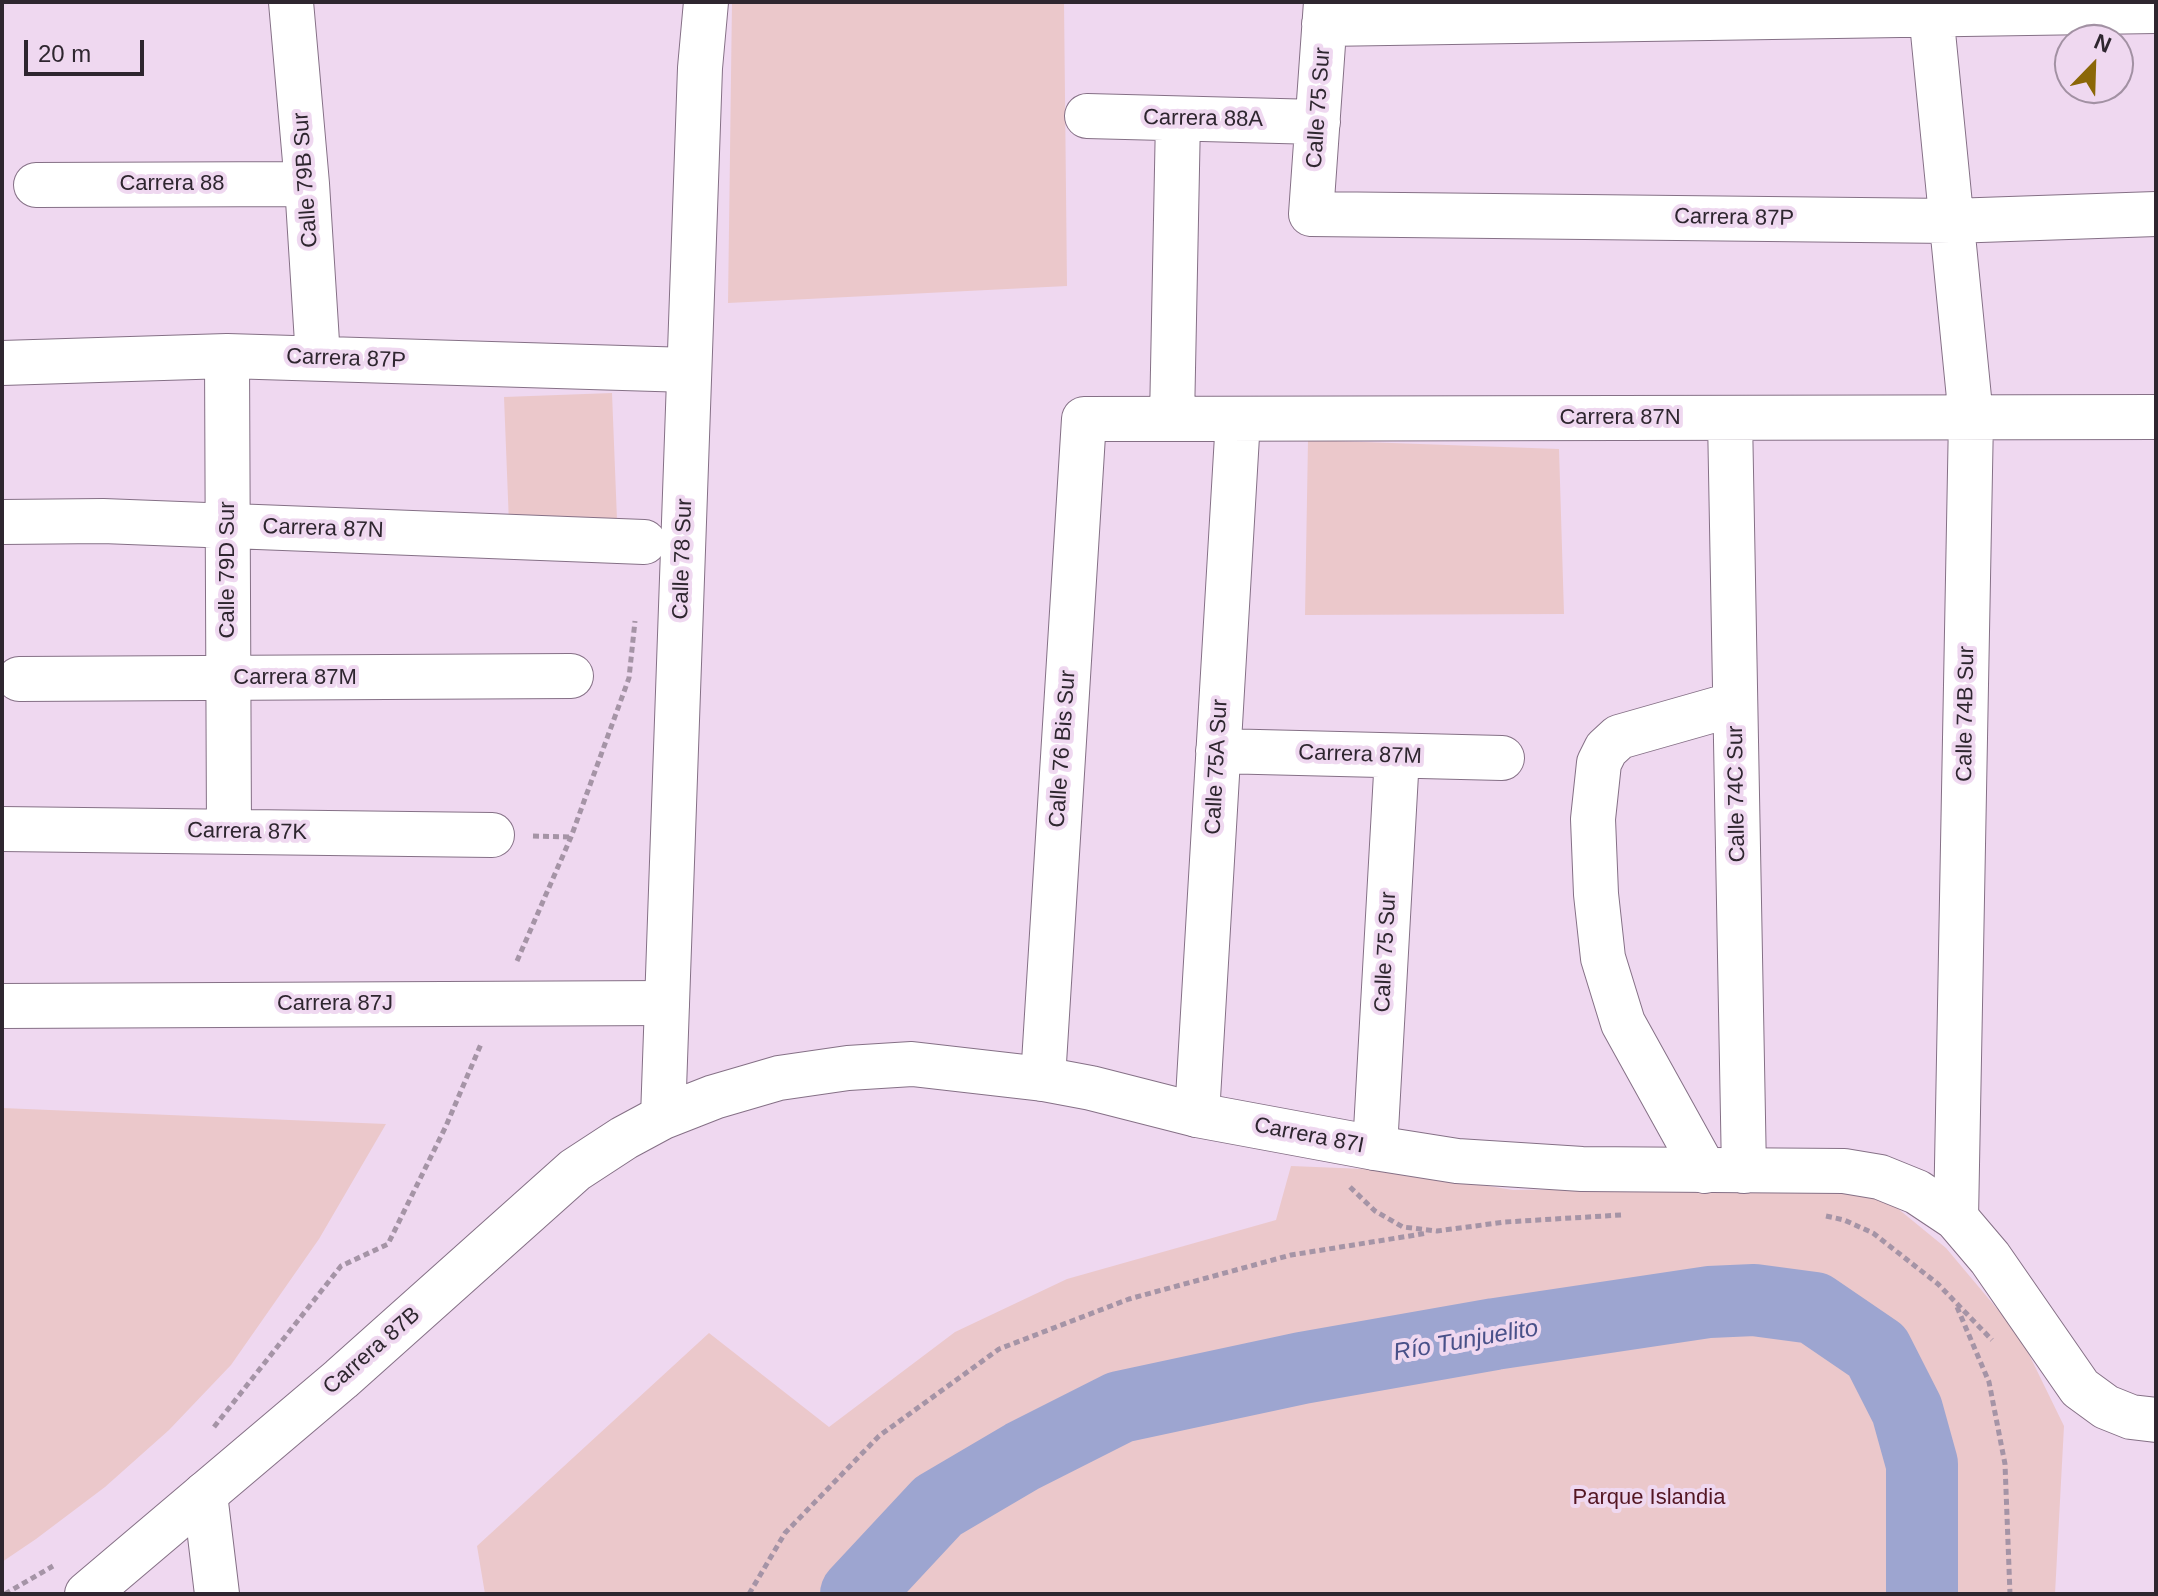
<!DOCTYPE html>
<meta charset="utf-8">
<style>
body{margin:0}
#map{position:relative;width:2158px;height:1596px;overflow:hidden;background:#efd8f0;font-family:Helvetica,sans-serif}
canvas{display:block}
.frame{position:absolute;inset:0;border:4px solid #2e262f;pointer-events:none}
.north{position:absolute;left:2054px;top:24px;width:80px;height:80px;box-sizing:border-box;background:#efd8f0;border:2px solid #a291a3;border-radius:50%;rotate:23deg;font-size:22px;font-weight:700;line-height:32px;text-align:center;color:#2e262f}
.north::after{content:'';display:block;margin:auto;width:28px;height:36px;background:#8b6707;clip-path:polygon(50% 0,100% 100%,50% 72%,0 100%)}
.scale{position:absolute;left:24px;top:40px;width:120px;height:36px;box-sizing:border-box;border:4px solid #2e262f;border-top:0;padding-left:10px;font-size:24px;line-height:28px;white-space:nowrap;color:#2e262f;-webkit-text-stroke:6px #efd8f0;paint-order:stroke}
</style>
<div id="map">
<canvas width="2158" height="1596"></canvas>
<div class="frame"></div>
<div class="north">N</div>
<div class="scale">20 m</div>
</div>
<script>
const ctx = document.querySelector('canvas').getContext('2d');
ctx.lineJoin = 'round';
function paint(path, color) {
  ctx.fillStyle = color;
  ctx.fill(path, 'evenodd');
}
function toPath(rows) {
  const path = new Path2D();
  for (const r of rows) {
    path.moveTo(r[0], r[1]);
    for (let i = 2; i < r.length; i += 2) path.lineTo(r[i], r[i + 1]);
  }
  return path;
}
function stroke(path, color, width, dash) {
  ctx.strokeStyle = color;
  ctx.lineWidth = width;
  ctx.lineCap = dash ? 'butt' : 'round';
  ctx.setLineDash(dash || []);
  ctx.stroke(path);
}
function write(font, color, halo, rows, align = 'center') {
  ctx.font = font + ' Helvetica,sans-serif';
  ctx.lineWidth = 8;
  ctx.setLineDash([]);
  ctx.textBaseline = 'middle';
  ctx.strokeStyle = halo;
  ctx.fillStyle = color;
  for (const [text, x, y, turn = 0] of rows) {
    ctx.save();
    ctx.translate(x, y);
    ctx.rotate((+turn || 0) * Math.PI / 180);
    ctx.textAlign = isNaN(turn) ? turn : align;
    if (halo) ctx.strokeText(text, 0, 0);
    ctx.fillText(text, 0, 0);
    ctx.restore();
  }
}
paint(toPath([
 [732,2,1064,2,1067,286,728,303],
 [612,393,617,520,509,524,504,397],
 [1308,440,1559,449,1564,614,1305,615],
 [2,1108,386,1124,319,1239,231,1365,169,1430,105,1487,36,1539,2,1562],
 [1291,1166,1390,1170,1513,1190,1834,1186,1891,1203,1946,1248,2020,1336,2064,1426,2055,1594,485,1594,477,1546,709,1333,829,1427,955,1332,1067,1279,1276,1220]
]), '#ebc8cb');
stroke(toPath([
 [856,1594,938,1506,1023,1456,1120,1407,1302,1368,1495,1334,1709,1302,1754,1300,1814,1308,1877,1351,1907,1410,1922,1464,1922,1594]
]), '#9da5d0', 72);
const street = toPath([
 [291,2,307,184,318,358],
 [1326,2,1311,214,1951,221,2156,214],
 [1930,2,1971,418,1956,1218],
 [1324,24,2156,11],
 [1087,116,1318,122],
 [36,185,307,184],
 [227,356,229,832],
 [2,363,227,356,689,370],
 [1730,418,1744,1171],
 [1172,419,1178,119],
 [2,522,103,521,644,542],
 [19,679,571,676],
 [1218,751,1502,758],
 [2,829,492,835],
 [2,1006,667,1003],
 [1043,1079,1084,419,2156,417],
 [1197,1115,1238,419],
 [1375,1148,1397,756],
 [1705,1171,1623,1023,1603,958,1596,894,1593,819,1599,763,1606,749,1619,737,1735,704],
 [205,1494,217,1594]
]);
const secondary = toPath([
 [663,1117,700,68,706,2],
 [87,1594,341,1379,575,1170,624,1138,663,1117,714,1097,779,1078,848,1068,912,1064,1043,1079,1091,1088,1197,1115,1375,1148,1457,1161,1582,1169,1844,1171,1880,1177,1917,1192,1956,1218,1990,1258,2080,1388,2106,1407,2131,1417,2156,1420]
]);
stroke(street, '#857086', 46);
stroke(secondary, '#857086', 46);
stroke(toPath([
 [533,836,571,837],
 [517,961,571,837,629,678,635,621],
 [1350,1187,1375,1211,1403,1227,1437,1231,1505,1222,1621,1215],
 [1826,1216,1844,1220,1873,1233,1938,1284,1992,1340],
 [1957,1307,1989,1382,2005,1464,2010,1594],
 [214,1427,341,1266,388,1244,446,1126,481,1044],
 [5,1594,53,1566],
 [749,1594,785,1533,879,1436,999,1349,1129,1299,1291,1255,1428,1233]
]), '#a594a6', 5, [6, 4]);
stroke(street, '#fff', 44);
stroke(secondary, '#fff', 44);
write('22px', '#2e262f', '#efd8f0', [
 ["Calle 75 Sur",1319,108,-86],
 ["Carrera 88A",1203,119,1],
 ["Calle 79B Sur",306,180,-94],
 ["Carrera 88",172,184],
 ["Carrera 87P",1734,218,1],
 ["Carrera 87P",346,359,2],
 ["Carrera 87N",1620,418],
 ["Carrera 87N",323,529,2],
 ["Calle 78 Sur",683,559,-88],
 ["Calle 79D Sur",228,570,-90],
 ["Carrera 87M",295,678],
 ["Calle 74B Sur",1966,714,-89],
 ["Calle 76 Bis Sur",1063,749,-86],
 ["Carrera 87M",1360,755,2],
 ["Calle 75A Sur",1217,767,-87],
 ["Calle 74C Sur",1737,794,-91],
 ["Carrera 87K",247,832,1],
 ["Calle 75 Sur",1386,952,-87],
 ["Carrera 87J",335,1004],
 ["Carrera 87I",1309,1136,11],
 ["Carrera 87B",372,1351,-41]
]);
write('22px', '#541623', '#efd8f0', [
 ["Parque Islandia",1649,1498]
]);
write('italic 24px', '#495189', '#efd8f0', [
 ["Río Tunjuelito",1466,1341,-10]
]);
</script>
